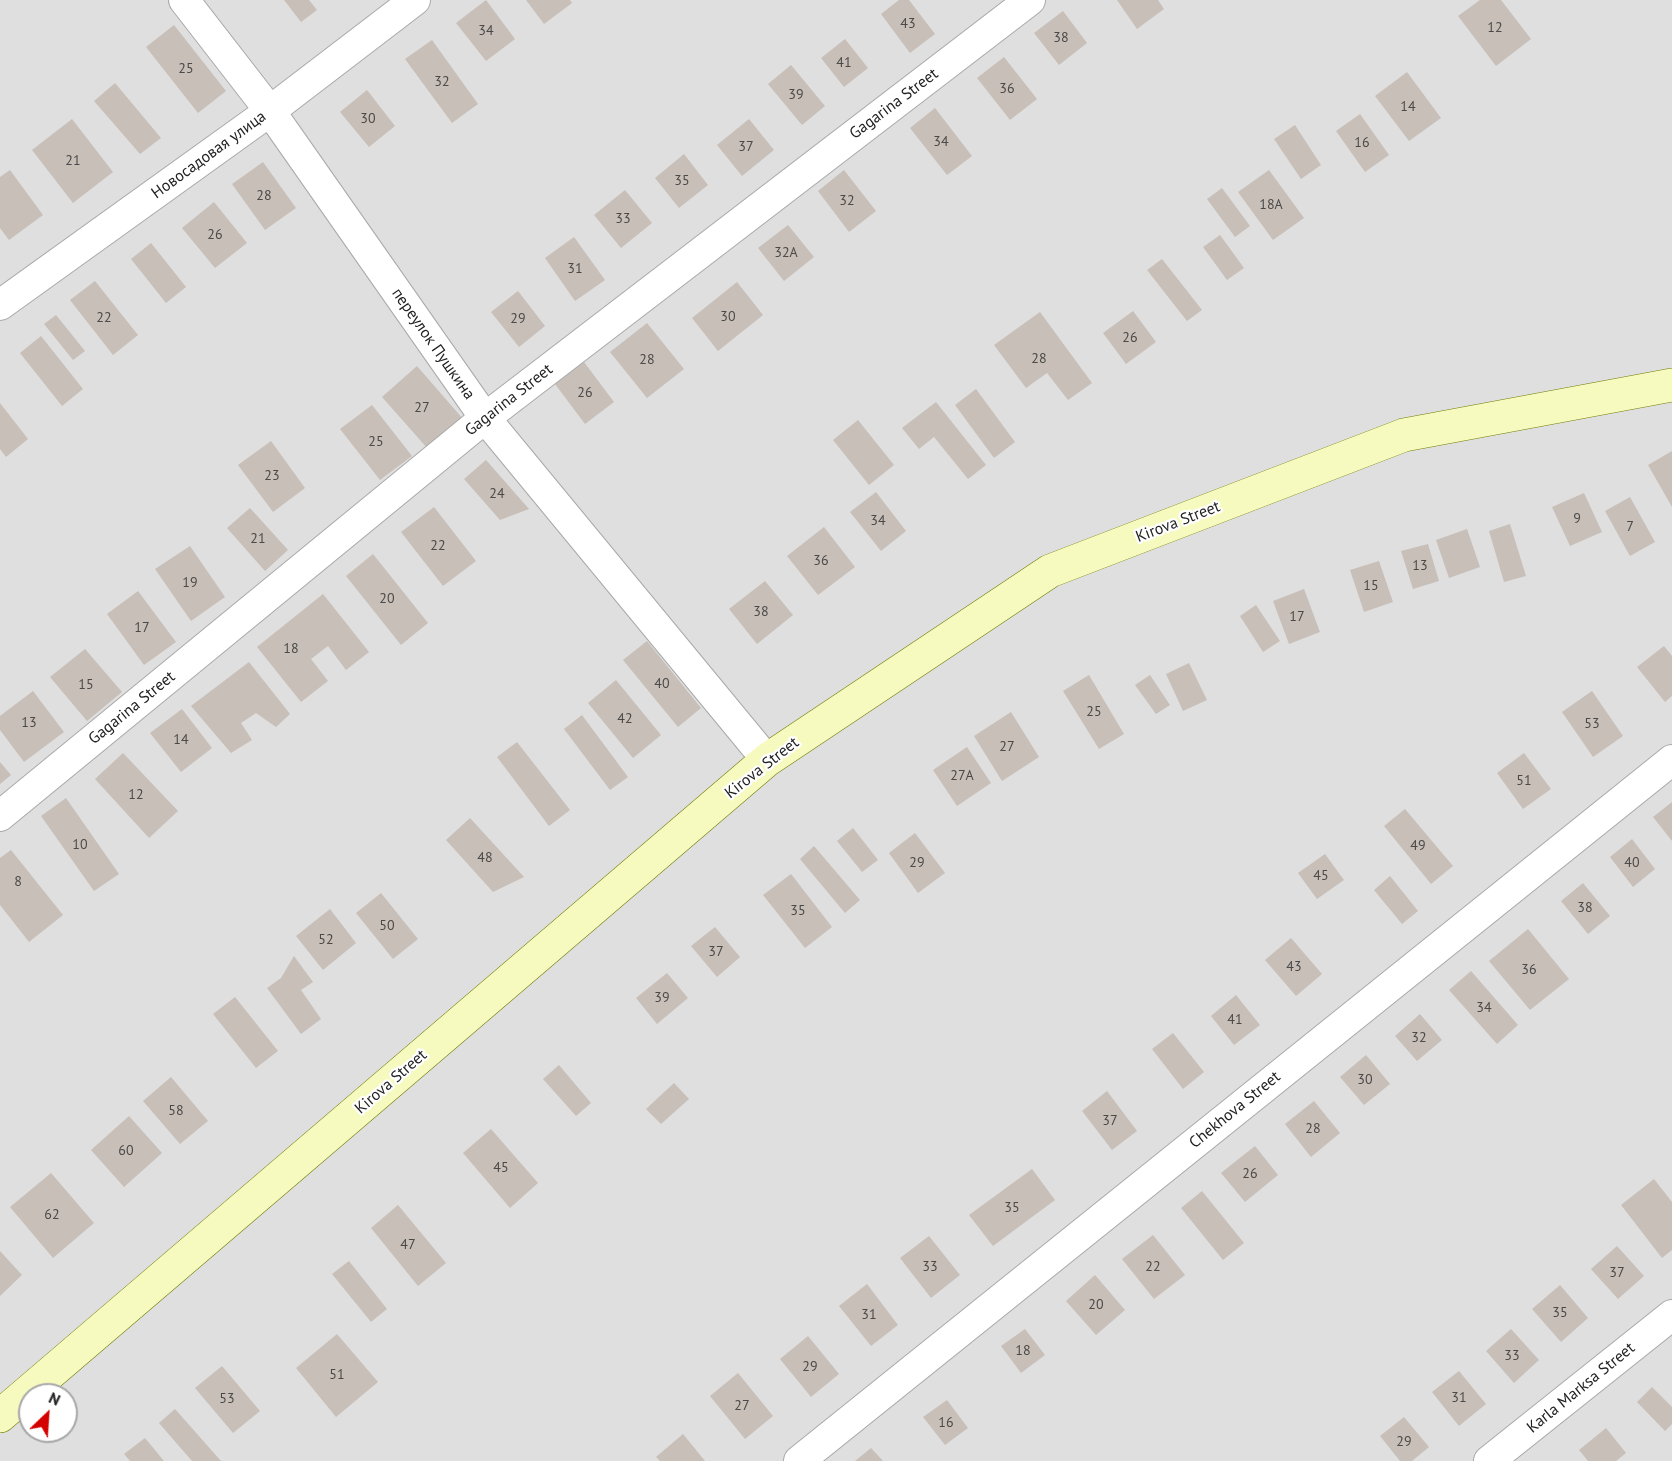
<!DOCTYPE html>
<meta charset="utf-8">
<style>
body{margin:0}
#map{position:relative;width:1672px;height:1461px;overflow:hidden;background:#f2efe9;font-family:"PT Sans",sans-serif}
canvas{display:block}
.north{position:absolute;left:18px;top:1383px;width:60px;height:60px;box-sizing:border-box;background:#fff;border:2px solid #a7a7a7;border-radius:50%;rotate:25deg;font-size:16px;font-weight:700;line-height:24px;text-align:center;color:#222}
.north::after{content:'';display:block;margin:auto;width:21px;height:27px;background:#d40000;clip-path:polygon(50% 0,100% 100%,50% 72%,0 100%)}
</style>
<div id="map">
<canvas width="1672" height="1461"></canvas>
<div class="north">N</div>
</div>
<script>
const ctx = document.querySelector('canvas').getContext('2d');
ctx.lineJoin = 'round';
function paint(path, color) {
  ctx.fillStyle = color;
  ctx.fill(path, 'evenodd');
}
function toPath(rows) {
  const path = new Path2D();
  for (const r of rows) {
    path.moveTo(r[0], r[1]);
    for (let i = 2; i < r.length; i += 2) path.lineTo(r[i], r[i + 1]);
  }
  return path;
}
function stroke(path, color, width, dash) {
  ctx.strokeStyle = color;
  ctx.lineWidth = width;
  ctx.lineCap = dash ? 'butt' : 'round';
  ctx.setLineDash(dash || []);
  ctx.stroke(path);
}
function write(font, color, halo, rows, align = 'center') {
  ctx.font = font + ' "PT Sans",sans-serif';
  ctx.lineWidth = 4.5;
  ctx.setLineDash([]);
  ctx.textBaseline = 'middle';
  ctx.strokeStyle = halo;
  ctx.fillStyle = color;
  for (const [text, x, y, turn = 0] of rows) {
    ctx.save();
    ctx.translate(x, y);
    ctx.rotate((+turn || 0) * Math.PI / 180);
    ctx.textAlign = isNaN(turn) ? turn : align;
    if (halo) ctx.strokeText(text, 0, 0);
    ctx.fillText(text, 0, 0);
    ctx.restore();
  }
}
paint(toPath([
 [0,0,1672,0,1672,1461,0,1461],
 [30,1395,66,1395,66,1431,30,1431]
]), '#e0dfdf');
paint(toPath([
 [284,0,309,0,317,10,301,22],
 [486,0,515,39,486,61,456,23],
 [526,0,570,0,572,3,544,24],
 [899,0,909,0,935,34,910,53,881,14],
 [1117,0,1158,0,1164,9,1137,29],
 [1480,0,1501,0,1531,39,1496,66,1458,16],
 [1063,11,1087,43,1059,65,1034,33],
 [174,25,226,91,198,113,146,47],
 [845,39,868,68,844,87,821,58],
 [432,40,478,104,452,123,405,59],
 [1004,57,1037,99,1010,120,977,78],
 [791,65,825,106,802,125,768,84],
 [1407,72,1441,118,1409,141,1375,96],
 [115,83,161,138,140,154,94,101],
 [367,90,395,126,369,147,340,112],
 [935,108,972,156,947,175,910,128],
 [1360,114,1389,155,1365,172,1336,131],
 [72,119,113,172,73,203,32,150],
 [749,119,774,150,742,176,717,145],
 [1295,125,1321,165,1301,179,1274,139],
 [684,154,708,185,679,208,655,178],
 [263,162,296,208,265,230,232,184],
 [10,170,43,215,9,240,0,228,0,177],
 [844,170,876,211,849,232,818,191],
 [1269,170,1304,218,1273,240,1238,192],
 [1222,188,1250,226,1235,237,1207,199],
 [625,190,652,223,621,248,594,215],
 [214,202,247,243,215,268,182,228],
 [788,225,814,257,784,281,758,248],
 [1220,235,1244,268,1227,280,1203,247],
 [574,237,605,280,575,301,545,258],
 [151,243,186,287,166,303,131,259],
 [1162,259,1202,310,1187,321,1147,270],
 [95,281,138,335,113,355,70,300],
 [737,282,763,315,718,351,692,318],
 [518,291,545,326,519,347,491,312],
 [1133,311,1156,342,1126,364,1103,333],
 [1040,312,1092,383,1068,400,1047,373,1026,388,994,345],
 [56,315,85,351,73,360,44,324],
 [647,323,684,369,647,398,610,352],
 [41,336,83,389,62,406,20,353],
 [584,362,614,402,585,424,555,384],
 [417,366,463,419,428,449,382,397],
 [976,389,1015,442,994,458,955,405],
 [936,402,986,465,968,479,934,437,919,449,902,428],
 [0,403,28,439,6,457,0,449],
 [372,405,412,456,380,480,340,429],
 [858,420,894,465,869,485,833,440],
 [271,441,305,488,273,512,238,465],
 [1672,451,1672,507,1648,465],
 [486,460,529,509,500,520,464,479],
 [876,492,906,531,881,551,850,512],
 [1584,493,1602,532,1570,546,1552,507],
 [1630,497,1655,542,1630,556,1605,511],
 [434,507,476,561,443,586,401,532],
 [250,508,288,550,265,571,227,528],
 [1510,524,1526,576,1504,582,1489,531],
 [824,527,855,567,818,595,787,556],
 [1467,529,1480,567,1449,578,1436,540],
 [1428,544,1439,581,1413,589,1401,551],
 [190,546,225,597,191,621,155,569],
 [373,554,428,623,401,645,346,576],
 [1379,561,1393,602,1364,612,1350,570],
 [765,581,793,615,757,644,729,609],
 [1304,589,1320,632,1289,644,1273,601],
 [138,591,176,642,144,665,107,614],
 [323,594,369,652,346,670,328,646,311,659,328,681,301,702,257,647],
 [1256,605,1280,641,1263,652,1240,616],
 [647,641,701,708,678,727,623,660],
 [1664,646,1672,656,1672,696,1665,702,1637,667],
 [85,649,122,692,87,721,50,677],
 [249,662,290,714,276,727,256,713,241,723,252,740,231,753,191,706],
 [1189,663,1207,700,1183,711,1166,674],
 [1089,675,1124,734,1099,749,1063,691],
 [1150,675,1170,705,1156,714,1135,685],
 [616,680,661,735,633,758,588,703],
 [33,691,64,732,24,762,0,730,0,716],
 [1592,691,1623,736,1593,757,1562,712],
 [182,709,212,748,181,772,150,733],
 [1011,712,1039,757,1002,781,974,736],
 [582,715,628,777,610,790,564,729],
 [517,742,570,810,549,826,497,757],
 [967,747,991,783,957,806,933,770],
 [123,753,178,811,149,838,95,779],
 [1524,753,1551,789,1523,809,1497,773],
 [0,762,11,775,0,784],
 [66,798,119,874,94,891,41,816],
 [1672,802,1672,841,1653,817],
 [1405,809,1453,866,1431,884,1384,826],
 [470,818,524,877,493,892,446,840],
 [853,828,878,860,862,872,837,841],
 [915,833,945,873,918,893,889,853],
 [1632,839,1655,869,1633,887,1610,857],
 [814,846,860,900,845,913,800,859],
 [11,850,63,915,29,942,0,905,0,858],
 [1325,854,1344,880,1317,899,1298,873],
 [791,874,832,927,805,948,763,895],
 [1390,876,1418,911,1402,924,1374,890],
 [1583,883,1610,916,1588,934,1561,901],
 [381,893,418,939,393,959,356,913],
 [330,909,356,943,323,970,296,936],
 [715,927,740,957,717,977,691,946],
 [1528,929,1569,979,1530,1010,1489,961],
 [1291,938,1322,974,1296,996,1265,960],
 [294,956,313,982,301,990,321,1019,301,1034,267,988,281,978],
 [1471,971,1518,1025,1497,1044,1449,990],
 [667,973,688,998,657,1024,636,998],
 [1236,995,1260,1025,1234,1045,1211,1016],
 [235,997,278,1051,256,1068,213,1014],
 [1420,1014,1442,1040,1417,1061,1395,1036],
 [1173,1033,1204,1072,1183,1089,1152,1049],
 [1366,1055,1390,1084,1364,1105,1340,1077],
 [559,1065,591,1103,576,1116,543,1079],
 [171,1077,208,1121,180,1144,143,1101],
 [674,1083,689,1099,661,1124,646,1109],
 [1107,1091,1137,1131,1112,1150,1082,1111],
 [1314,1101,1340,1133,1311,1157,1285,1124],
 [129,1116,162,1153,124,1187,91,1150],
 [491,1129,538,1183,510,1208,463,1153],
 [1255,1146,1278,1175,1245,1202,1221,1173],
 [1032,1169,1055,1200,993,1246,969,1215],
 [51,1173,94,1223,53,1258,10,1207],
 [1654,1179,1672,1202,1672,1250,1662,1258,1621,1205],
 [1202,1191,1244,1243,1223,1260,1181,1208],
 [398,1205,446,1263,418,1286,371,1228],
 [1153,1235,1185,1275,1154,1299,1122,1259],
 [929,1236,960,1275,931,1298,900,1258],
 [1617,1246,1644,1276,1618,1299,1591,1269],
 [0,1251,22,1275,0,1296],
 [349,1261,387,1309,371,1322,332,1274],
 [1095,1275,1125,1310,1096,1335,1066,1301],
 [867,1284,898,1325,871,1346,839,1306],
 [1560,1285,1588,1318,1561,1342,1532,1309],
 [1025,1329,1045,1355,1021,1373,1001,1346],
 [1511,1329,1539,1360,1514,1383,1486,1351],
 [337,1334,378,1382,336,1417,296,1368],
 [808,1336,839,1374,811,1397,780,1359],
 [222,1366,260,1411,233,1433,195,1388],
 [1459,1371,1486,1404,1459,1426,1432,1392],
 [738,1373,773,1416,745,1439,710,1396],
 [1652,1387,1672,1407,1672,1424,1665,1431,1637,1402],
 [947,1400,968,1428,945,1445,923,1417],
 [175,1409,221,1461,192,1461,159,1423],
 [1404,1417,1429,1447,1412,1461,1400,1461,1380,1436],
 [1606,1428,1626,1453,1616,1461,1588,1461,1579,1450],
 [683,1434,705,1461,660,1461,656,1457],
 [145,1438,164,1461,130,1461,124,1454],
 [871,1448,883,1461,855,1461]
]), '#c7bfb8');
const minor = toPath([
 [184,0,270,111,485,418,767,760],
 [0,305,270,111,415,0],
 [0,816,485,418,1030,0],
 [799,1461,1672,760],
 [1489,1461,1672,1315]
]);
const secondary = toPath([
 [0,1416,767,760,1050,571,1404,435,1672,385]
]);
stroke(minor, '#a9a9a9', 32);
stroke(secondary, '#707d05', 34);
stroke(minor, '#fff', 30);
stroke(secondary, '#f7fabf', 33);
write('14px', '#4b4948', null, [
 ["43",908,24],
 ["12",1495,28],
 ["34",486,31],
 ["38",1061,38],
 ["41",844,63],
 ["25",186,69],
 ["32",442,82],
 ["36",1007,89],
 ["39",796,95],
 ["14",1408,107],
 ["30",368,119],
 ["34",941,142],
 ["16",1362,143],
 ["37",746,147],
 ["21",73,161],
 ["35",682,181],
 ["28",264,196],
 ["32",847,201],
 ["18А",1271,205],
 ["33",623,219],
 ["26",215,235],
 ["32А",786,253],
 ["31",575,269],
 ["30",728,317],
 ["22",104,318],
 ["29",518,319],
 ["26",1130,338],
 ["28",1039,359],
 ["28",647,360],
 ["26",585,393],
 ["27",422,408],
 ["25",376,442],
 ["23",272,476],
 ["24",497,494],
 ["9",1577,519],
 ["34",878,521],
 ["7",1630,527],
 ["21",258,539],
 ["22",438,546],
 ["36",821,561],
 ["13",1420,566],
 ["19",190,583],
 ["15",1371,586],
 ["20",387,599],
 ["38",761,612],
 ["17",1297,617],
 ["17",142,628],
 ["18",291,649],
 ["40",662,684],
 ["15",86,685],
 ["25",1094,712],
 ["42",625,719],
 ["13",29,723],
 ["53",1592,724],
 ["14",181,740],
 ["27",1007,747],
 ["27А",962,776],
 ["51",1524,781],
 ["12",136,795],
 ["10",80,845],
 ["49",1418,846],
 ["48",485,858],
 ["29",917,863],
 ["40",1632,863],
 ["45",1321,876],
 ["8",18,882],
 ["38",1585,908],
 ["35",798,911],
 ["50",387,926],
 ["52",326,940],
 ["37",716,952],
 ["43",1294,967],
 ["36",1529,970],
 ["39",662,998],
 ["34",1484,1008],
 ["41",1235,1020],
 ["32",1419,1038],
 ["30",1365,1080],
 ["58",176,1111],
 ["37",1110,1121],
 ["28",1313,1129],
 ["60",126,1151],
 ["45",501,1168],
 ["26",1250,1174],
 ["35",1012,1208],
 ["62",52,1215],
 ["47",408,1245],
 ["33",930,1267],
 ["22",1153,1267],
 ["37",1617,1273],
 ["20",1096,1305],
 ["35",1560,1313],
 ["31",869,1315],
 ["18",1023,1351],
 ["33",1512,1356],
 ["29",810,1367],
 ["51",337,1375],
 ["31",1459,1398],
 ["53",227,1399],
 ["27",742,1406],
 ["16",946,1423],
 ["29",1404,1442]
]);
write('16px', '#222', '#fff', [
 ["Gagarina Street",894,104,-37],
 ["Новосадовая улица",209,155,-36],
 ["переулок Пушкина",433,344,55],
 ["Gagarina Street",509,400,-38],
 ["Kirova Street",1178,522,-21],
 ["Gagarina Street",132,708,-39],
 ["Kirova Street",762,768,-38],
 ["Kirova Street",391,1082,-41],
 ["Chekhova Street",1235,1110,-39],
 ["Karla Marksa Street",1581,1388,-39]
]);
</script>
